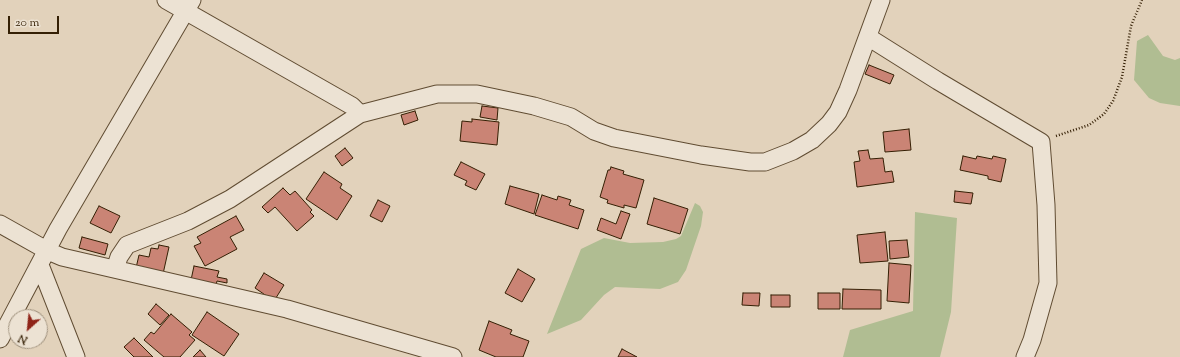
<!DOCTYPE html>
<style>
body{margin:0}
#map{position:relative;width:1180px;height:357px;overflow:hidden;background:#e2d2bb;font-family:"Sorts Mill Goudy",serif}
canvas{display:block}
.north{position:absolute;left:8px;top:309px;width:40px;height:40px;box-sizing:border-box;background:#ece2d3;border:1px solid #a29480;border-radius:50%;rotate:207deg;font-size:11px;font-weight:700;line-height:16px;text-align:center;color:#341f04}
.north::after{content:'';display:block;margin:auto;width:14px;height:18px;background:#8f2418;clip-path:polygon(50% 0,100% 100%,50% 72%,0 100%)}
.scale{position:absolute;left:8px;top:16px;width:51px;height:18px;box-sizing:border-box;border:2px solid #341f04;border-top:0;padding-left:5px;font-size:12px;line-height:14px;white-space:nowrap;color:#341f04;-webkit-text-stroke:3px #ece2d3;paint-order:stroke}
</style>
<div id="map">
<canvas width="1180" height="357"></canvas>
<div class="north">N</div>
<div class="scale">20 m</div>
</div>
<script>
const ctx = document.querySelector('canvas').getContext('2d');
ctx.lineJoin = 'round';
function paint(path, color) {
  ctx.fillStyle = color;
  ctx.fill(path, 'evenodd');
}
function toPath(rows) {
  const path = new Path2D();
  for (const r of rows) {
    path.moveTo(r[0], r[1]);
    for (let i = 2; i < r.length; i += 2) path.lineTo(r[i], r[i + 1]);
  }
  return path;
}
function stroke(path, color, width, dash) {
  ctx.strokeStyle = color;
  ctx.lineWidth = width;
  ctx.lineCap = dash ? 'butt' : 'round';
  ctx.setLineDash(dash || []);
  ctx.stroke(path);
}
paint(toPath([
 [1148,35,1163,56,1175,60,1180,58,1180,106,1160,103,1149,98,1134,80,1137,41],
 [695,203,700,206,703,212,701,226,686,270,678,282,660,289,615,287,604,295,581,320,547,334,581,249,604,238,630,243,663,242,676,239,681,236],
 [915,212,957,218,951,312,940,357,843,357,850,330,913,311]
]), '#b0bd92');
const building = toPath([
 [869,65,894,75,890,84,865,74,869,65],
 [482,106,498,108,497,120,480,117,482,106],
 [415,111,418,120,404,125,401,115,415,111],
 [472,119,499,122,497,145,460,141,462,121,472,122,472,119],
 [909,129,911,150,885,152,883,132,909,129],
 [345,148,353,158,342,166,335,156,345,148],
 [868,150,870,159,883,158,885,172,892,171,894,182,857,187,854,162,860,161,858,151,868,150],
 [963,156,976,159,977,156,992,159,993,156,1006,159,1001,182,988,179,988,176,960,170,963,156],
 [461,162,485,174,476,190,465,185,467,181,454,175,461,162],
 [611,167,624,171,623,174,644,180,636,208,624,205,624,208,607,203,608,200,600,197,608,170,610,170,611,167],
 [324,172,342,184,340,188,352,196,337,220,306,199,324,172],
 [510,186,539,194,534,214,505,204,510,186],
 [283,188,290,195,295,191,312,210,310,212,314,216,297,231,275,207,268,213,262,207,283,188],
 [955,191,973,193,971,204,954,202,955,191],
 [542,195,557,200,558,196,571,200,569,205,584,210,578,229,535,215,542,195],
 [654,198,688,209,680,234,647,224,654,198],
 [378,200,390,206,382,222,370,216,378,200],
 [99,206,120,216,111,233,90,223,99,206],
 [621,211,630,214,621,239,597,230,601,218,616,224,621,211],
 [236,216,244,230,230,237,237,249,205,266,194,246,201,243,197,237,236,216],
 [885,232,888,261,860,263,857,235,885,232],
 [82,237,108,244,105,255,79,248,82,237],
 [907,240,909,257,890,259,889,241,907,240],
 [159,245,169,247,163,274,136,268,139,255,149,257,151,248,158,249,159,245],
 [889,263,911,265,909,303,887,301,889,263],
 [194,266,219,271,217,277,227,279,227,283,217,281,216,285,191,280,194,266],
 [518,269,535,279,522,302,505,293,518,269],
 [264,273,284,285,274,301,255,288,264,273],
 [843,289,881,290,881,309,842,309,843,289],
 [743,293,760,293,759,306,742,305,743,293],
 [818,293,840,293,840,309,818,309,818,293],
 [771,295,790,295,790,307,771,307,771,295],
 [156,304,169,315,160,325,148,314,156,304],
 [207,312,239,334,224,356,192,335,207,312],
 [171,314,192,332,189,335,195,340,180,357,164,357,144,340,151,332,154,334,171,314],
 [489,321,512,330,510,334,529,341,523,357,496,357,479,350,489,321],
 [134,338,153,357,134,357,124,347,134,338],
 [622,349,637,357,618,357,622,349],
 [200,350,206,357,193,357,200,350]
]);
paint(building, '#ca8475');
stroke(building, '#341f04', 1);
const street = toPath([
 [166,0,352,106,360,114],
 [868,37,938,81,1041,142,1046,205,1048,283,1032,340,1025,357],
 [0,224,48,251,62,257,287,309,453,357],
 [40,265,76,357],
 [115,269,119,257,127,245,188,221,230,199,360,114,437,94,477,94,534,106,571,117,594,131,614,138,701,155,750,162,765,162,793,151,812,140,829,124,838,112,848,90,881,0],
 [0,339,58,229,192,0]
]);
stroke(street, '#604c32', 19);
stroke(toPath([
 [1056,136,1089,125,1104,114,1113,101,1122,77,1131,26,1142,0]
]), '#341f04', 2.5, [1, 2]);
stroke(street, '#ece2d3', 17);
</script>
